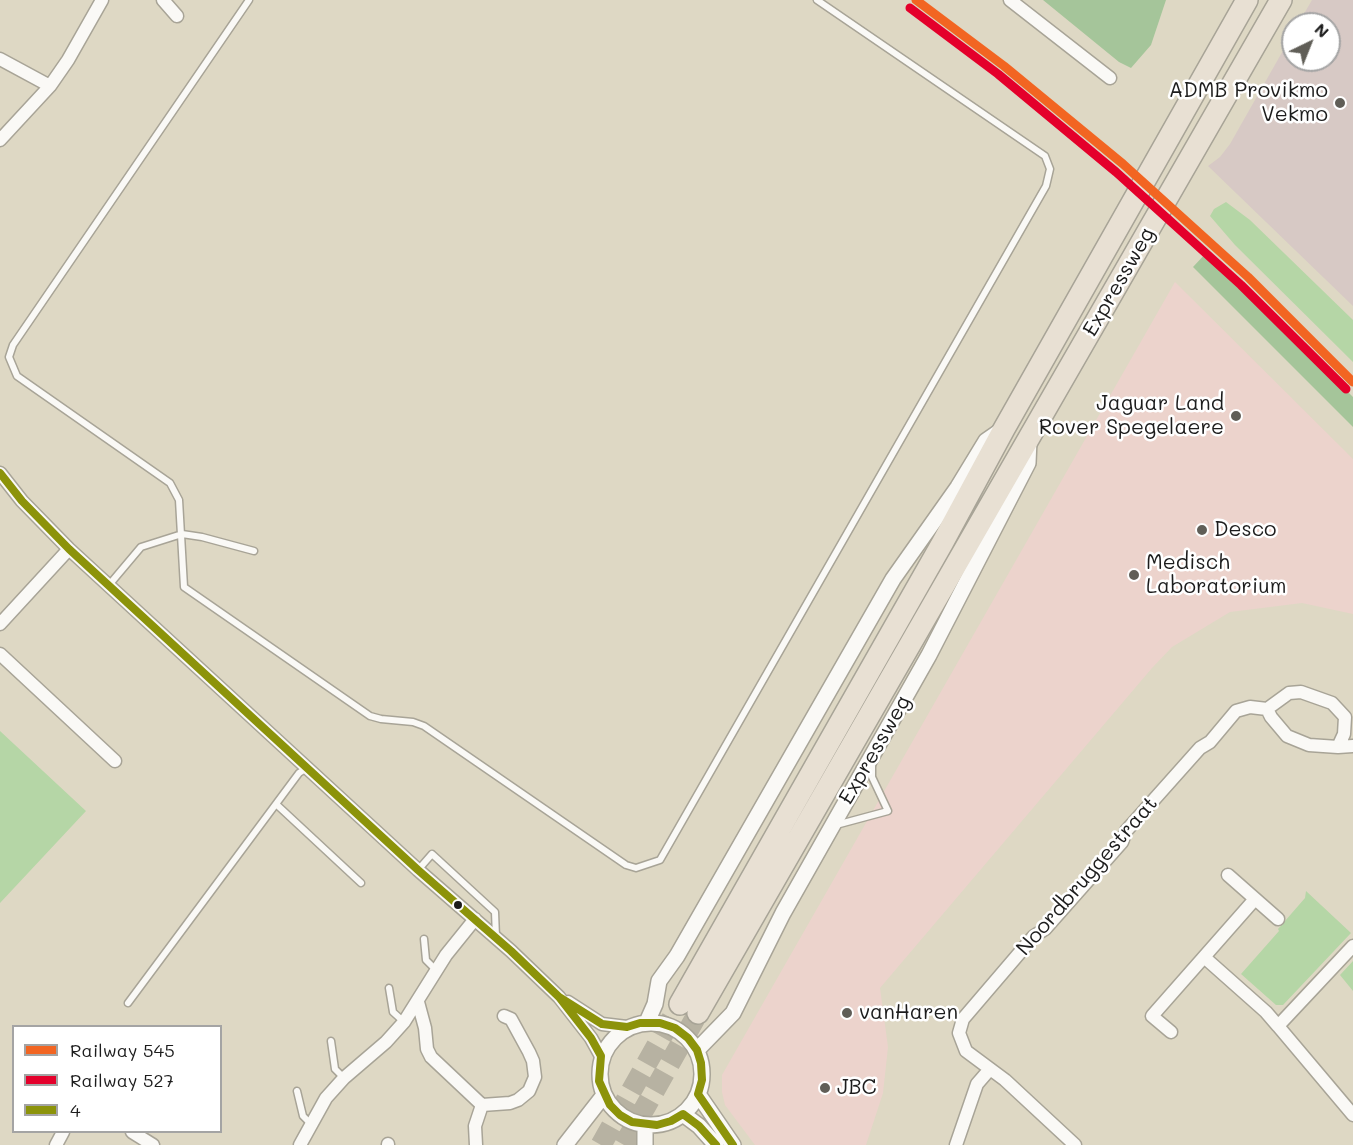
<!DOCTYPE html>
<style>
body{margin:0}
#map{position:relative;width:1353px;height:1145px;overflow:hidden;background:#ded8c4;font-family:Mali,sans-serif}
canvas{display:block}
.legend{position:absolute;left:12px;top:1025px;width:210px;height:108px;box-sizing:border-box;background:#fff;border:2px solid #a4a4a4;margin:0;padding:8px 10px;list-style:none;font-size:18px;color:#1c1c1c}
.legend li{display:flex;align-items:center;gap:12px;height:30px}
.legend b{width:30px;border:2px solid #a4a4a4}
.north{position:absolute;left:1281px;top:12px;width:60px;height:60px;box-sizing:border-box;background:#fff;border:2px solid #a4a4a4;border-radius:50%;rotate:43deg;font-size:16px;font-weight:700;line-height:24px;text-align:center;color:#1c1c1c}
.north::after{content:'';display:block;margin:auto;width:21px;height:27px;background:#605e57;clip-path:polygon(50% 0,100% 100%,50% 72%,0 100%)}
</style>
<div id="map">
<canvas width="1353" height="1145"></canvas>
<ul class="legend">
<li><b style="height:8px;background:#f26522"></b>Railway 545</li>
<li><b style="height:8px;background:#e4002b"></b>Railway 527</li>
<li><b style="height:8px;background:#8c930a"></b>4</li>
</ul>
<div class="north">N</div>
</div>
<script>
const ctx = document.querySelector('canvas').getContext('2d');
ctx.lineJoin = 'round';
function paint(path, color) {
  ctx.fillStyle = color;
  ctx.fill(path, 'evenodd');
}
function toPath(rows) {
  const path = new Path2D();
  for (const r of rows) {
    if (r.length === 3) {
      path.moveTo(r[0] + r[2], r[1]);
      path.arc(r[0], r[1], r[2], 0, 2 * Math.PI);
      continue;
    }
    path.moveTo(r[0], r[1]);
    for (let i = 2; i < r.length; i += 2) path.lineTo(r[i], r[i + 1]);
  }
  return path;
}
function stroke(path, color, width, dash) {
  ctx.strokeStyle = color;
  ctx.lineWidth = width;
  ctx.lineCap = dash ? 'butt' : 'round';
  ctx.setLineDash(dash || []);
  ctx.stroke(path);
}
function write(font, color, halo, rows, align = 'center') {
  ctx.font = font + ' Mali,sans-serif';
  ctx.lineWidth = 5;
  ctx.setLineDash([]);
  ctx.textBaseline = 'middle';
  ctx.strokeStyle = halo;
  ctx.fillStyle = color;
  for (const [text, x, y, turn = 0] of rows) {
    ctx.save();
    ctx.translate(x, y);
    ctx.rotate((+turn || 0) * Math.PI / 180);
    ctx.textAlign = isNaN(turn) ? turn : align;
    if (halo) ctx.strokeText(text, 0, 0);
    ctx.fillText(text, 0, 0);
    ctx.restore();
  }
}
paint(toPath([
 [1175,282,1353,459,1353,614,1302,603,1230,612,1172,647,1152,668,880,988,888,1047,883,1093,866,1145,755,1145,725,1105,722,1092,722,1075]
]), '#ecd3cc');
paint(toPath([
 [1312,0,1353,0,1353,306,1208,166,1220,157,1230,144,1293,33,1293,60,1329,60,1329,24,1298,24]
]), '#d7c9c5');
paint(toPath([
 [1226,202,1250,220,1353,320,1353,362,1235,245,1210,216,1214,209],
 [0,731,86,811,0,903],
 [1306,891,1351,933,1283,1005,1276,1005,1241,974,1279,931,1278,929,1305,898],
 [1353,961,1353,991,1340,975]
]), '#b5d6a6');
paint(toPath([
 [1043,0,1166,0,1151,45,1131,68,1119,62],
 [1207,252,1353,397,1353,427,1193,267]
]), '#a5c59a');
stroke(toPath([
 [601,1145,680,1004],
 [624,1145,698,1013]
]), '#b7b2a2', 21, [21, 10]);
const service = toPath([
 [249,0,13,345,9,357,17,376,170,483,179,500,184,587,370,716,381,719,413,722,424,726,626,865,636,868,660,860,1046,186,1050,169,1045,156,817,0],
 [109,585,141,547,182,534,202,537,254,551],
 [276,804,361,883],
 [836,825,888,811,872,777,872,765],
 [418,870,432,854,495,912,496,937],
 [424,939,426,960,436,970],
 [389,988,393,1012,404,1022],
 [128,1003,299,773,307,768],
 [331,1041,335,1069,344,1078],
 [297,1091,303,1116,310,1123]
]);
const minor = toPath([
 [163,0,177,16],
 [1010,0,1110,78],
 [0,59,50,86],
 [0,140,50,86,68,60,102,0],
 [0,473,22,501,69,549,418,870,511,951,559,997,591,1038,601,1056],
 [0,624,69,549],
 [0,654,115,761],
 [1338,747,1353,746],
 [1228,875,1278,919],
 [1353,946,1278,1026,1353,1115],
 [1204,957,1266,1012,1278,1026],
 [418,1002,425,1028,427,1049,431,1057,482,1105,510,1103,518,1100,529,1091,535,1077,533,1061,529,1052,511,1019,504,1016],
 [568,1002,602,1024,627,1027],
 [1171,1032,1152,1016,1255,899],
 [132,1132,153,1145],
 [388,1144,388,1145],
 [56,1145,63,1132],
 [300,1145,326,1098,344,1078,386,1042,404,1022,446,955,475,919],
 [476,1145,475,1126,482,1105],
 [956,1145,977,1084,990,1069],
 [1075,1145,1005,1080,966,1051,959,1033,963,1019,1034,936,1045,929,1122,842,1126,831,1200,748,1210,742,1236,711,1250,707,1267,709,1289,693,1301,692,1332,703,1345,717,1344,734,1338,747,1309,745,1287,736,1271,717,1267,709]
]);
const tertiary = toPath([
 [647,1022,655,1004,659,981,677,956,893,579,958,487,986,441,999,432],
 [651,1074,51],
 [697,1050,733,1013,783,913,929,655,1028,463,1029,440],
 [698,1094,733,1145],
 [683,1114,699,1126,716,1145],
 [645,1125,645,1145],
 [565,1145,604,1095]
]);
const trunk = toPath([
 [680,1004,943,542,1004,429,1247,0],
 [698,1013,1281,0]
]);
stroke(service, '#a8a497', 9);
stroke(minor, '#a8a497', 15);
stroke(tertiary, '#a8a497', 18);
stroke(trunk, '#a8a497', 24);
stroke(service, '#faf9f6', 6);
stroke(minor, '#faf9f6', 12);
stroke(tertiary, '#faf9f6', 15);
stroke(trunk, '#e8e0d3', 21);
stroke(toPath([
 [0,473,22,501,69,549,418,870,511,951,559,997,602,1024,627,1027,640,1023,660,1023,675,1028,688,1038,697,1050,701,1063,702,1080,698,1094,733,1145],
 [559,997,591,1038,601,1056,599,1081,610,1105,620,1115,632,1122,657,1125,671,1121,683,1114,699,1126,716,1145]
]), '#8c930a', 8);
stroke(toPath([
 [916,0,1004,66,1123,164,1248,277,1353,382]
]), '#f26522', 9);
stroke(toPath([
 [910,8,998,74,1116,172,1241,285,1346,389]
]), '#e4002b', 9);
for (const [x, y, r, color] of [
 [1340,103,6,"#605e57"],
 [1236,416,6,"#605e57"],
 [1202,530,6,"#605e57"],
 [1134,575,6,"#605e57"],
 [458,905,5,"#1c1c1c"],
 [847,1013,6,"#605e57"],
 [825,1088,6,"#605e57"]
]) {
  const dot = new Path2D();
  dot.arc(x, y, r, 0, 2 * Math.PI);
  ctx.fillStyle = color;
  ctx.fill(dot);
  stroke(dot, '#fff', 2);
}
write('21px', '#1c1c1c', '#fff', [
 ["ADMB Provikmo",1328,91,"right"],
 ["Vekmo",1328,115,"right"],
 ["Jaguar Land",1224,404,"right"],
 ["Rover Spegelaere",1224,428,"right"],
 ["Desco",1214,530],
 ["Medisch",1146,563],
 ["Laboratorium",1146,587],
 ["vanHaren",859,1013],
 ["JBC",837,1088]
], 'left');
write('21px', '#1c1c1c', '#fff', [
 ["Expressweg",1119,282,-60],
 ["Expressweg",875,750,-60],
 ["Noordbruggestraat",1087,876,-49]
]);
</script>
